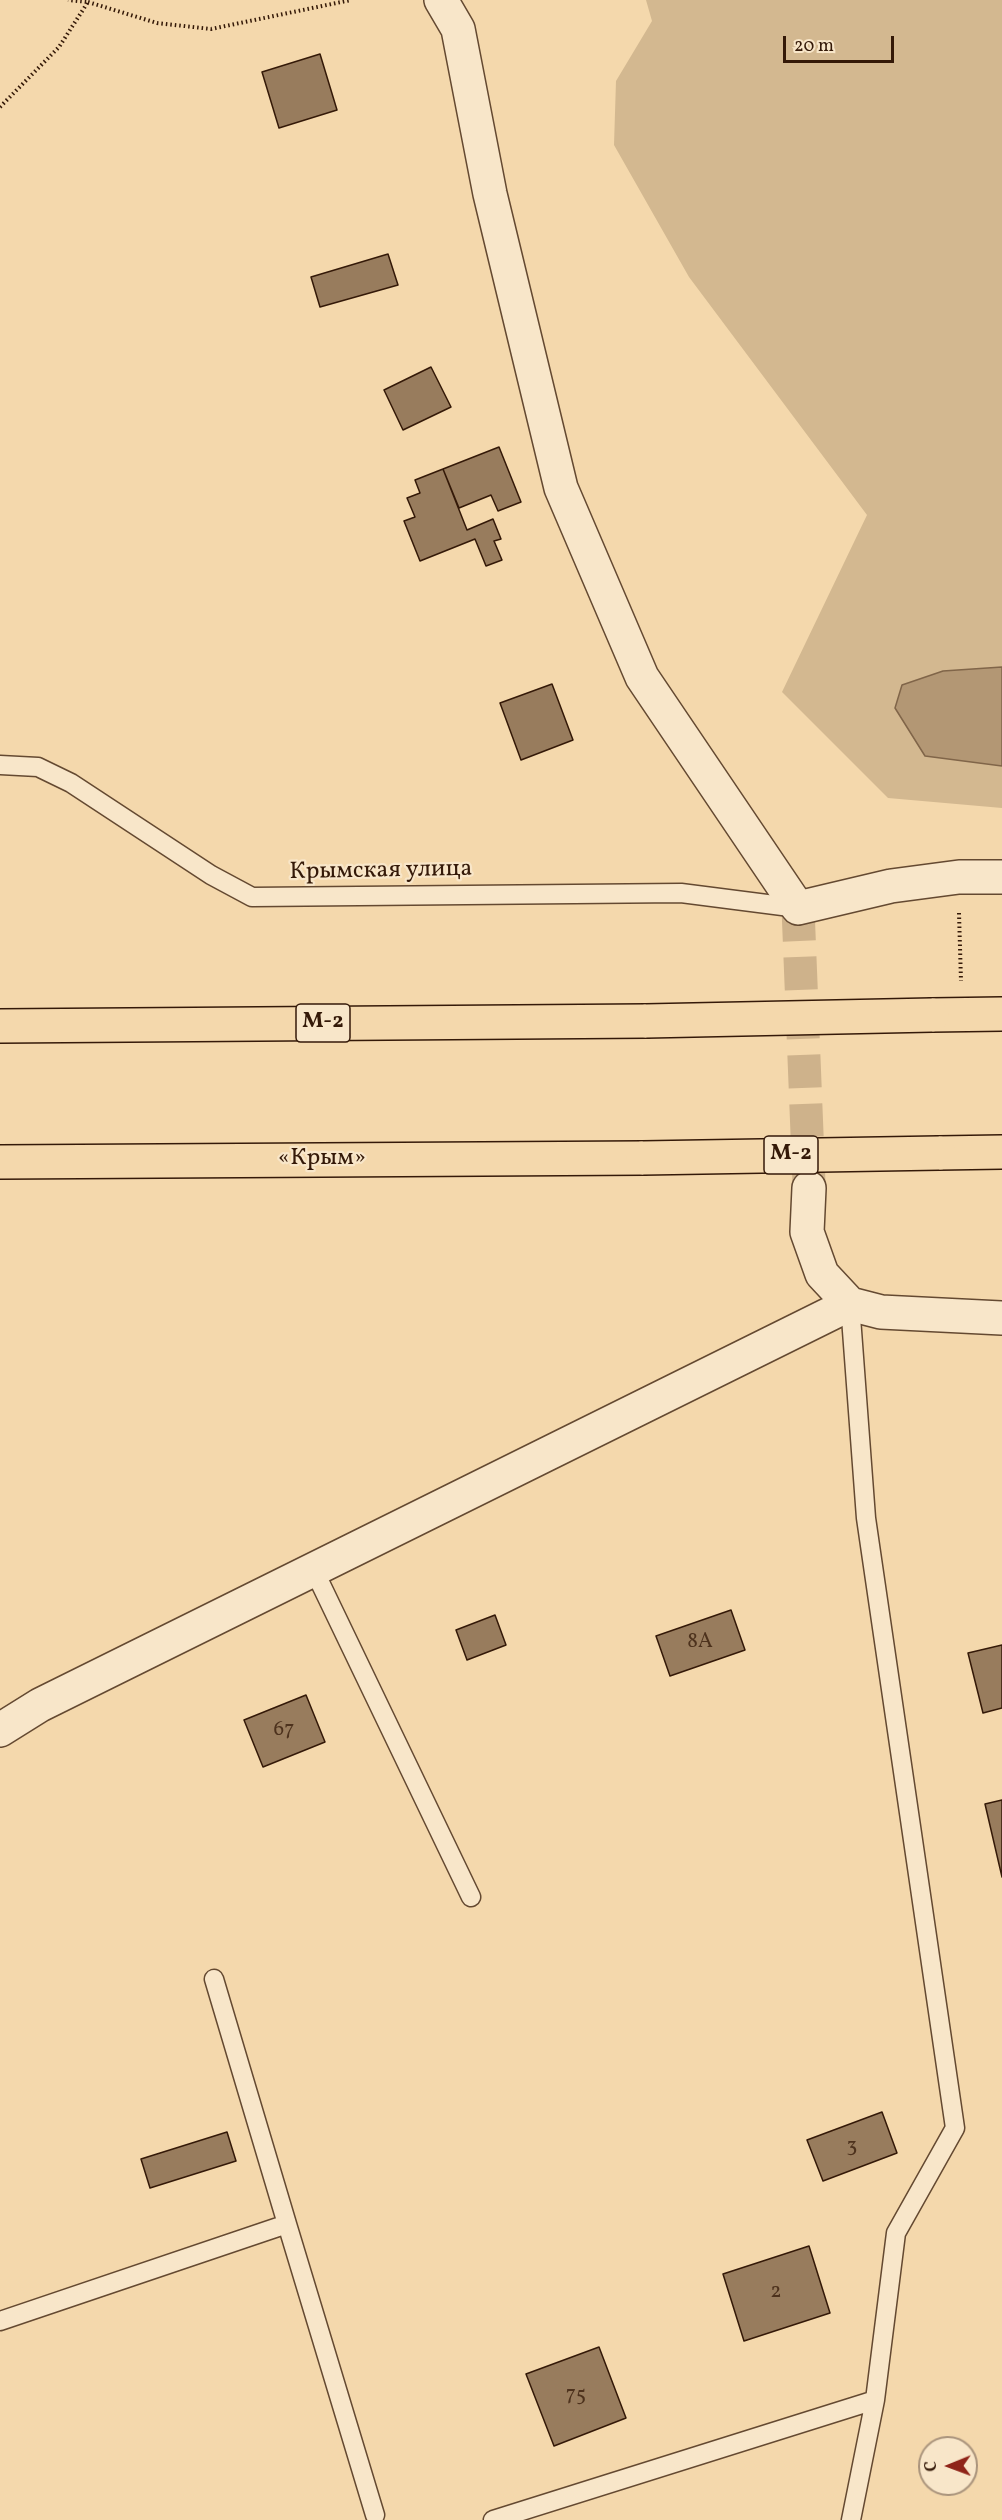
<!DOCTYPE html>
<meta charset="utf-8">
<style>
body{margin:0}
#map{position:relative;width:1002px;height:2520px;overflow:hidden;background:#f4d8ac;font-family:Vollkorn,serif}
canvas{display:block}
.north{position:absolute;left:918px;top:2436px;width:60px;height:60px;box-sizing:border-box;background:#f8e6c9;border:2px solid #aa947c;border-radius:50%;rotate:269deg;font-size:16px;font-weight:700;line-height:24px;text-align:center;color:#341908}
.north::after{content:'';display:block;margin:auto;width:21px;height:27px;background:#8f2418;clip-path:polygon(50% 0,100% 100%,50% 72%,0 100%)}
.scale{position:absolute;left:783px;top:36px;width:111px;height:27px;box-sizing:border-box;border:3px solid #341908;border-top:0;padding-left:8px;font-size:18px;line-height:21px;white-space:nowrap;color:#341908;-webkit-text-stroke:4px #f8e6c9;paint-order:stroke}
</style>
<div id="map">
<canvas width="1002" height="2520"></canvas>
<div class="north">С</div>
<div class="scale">20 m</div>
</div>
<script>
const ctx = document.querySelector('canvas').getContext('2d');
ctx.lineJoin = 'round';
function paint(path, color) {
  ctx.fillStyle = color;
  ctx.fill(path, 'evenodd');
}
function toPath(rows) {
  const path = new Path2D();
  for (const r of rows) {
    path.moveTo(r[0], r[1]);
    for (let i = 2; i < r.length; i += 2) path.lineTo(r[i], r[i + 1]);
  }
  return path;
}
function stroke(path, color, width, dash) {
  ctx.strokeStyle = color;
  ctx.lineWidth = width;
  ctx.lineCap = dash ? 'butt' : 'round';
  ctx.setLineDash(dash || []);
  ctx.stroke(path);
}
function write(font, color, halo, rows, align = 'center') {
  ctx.font = font + ' Vollkorn,serif';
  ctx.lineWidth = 4.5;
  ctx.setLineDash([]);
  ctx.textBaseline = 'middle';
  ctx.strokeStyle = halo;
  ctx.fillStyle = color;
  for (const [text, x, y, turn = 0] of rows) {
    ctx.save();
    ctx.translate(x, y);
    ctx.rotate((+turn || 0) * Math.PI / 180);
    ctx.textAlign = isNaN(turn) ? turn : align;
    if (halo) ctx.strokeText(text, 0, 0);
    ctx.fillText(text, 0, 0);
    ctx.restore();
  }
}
paint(toPath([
 [646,0,1002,0,1002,808,888,798,782,692,867,515,689,277,614,145,616,81,652,21]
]), '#d3b890');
const water = toPath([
 [1002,667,1002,766,925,756,895,708,902,685,943,671,1002,667]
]);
paint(water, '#b39774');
stroke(water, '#806549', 1.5);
const building = toPath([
 [320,54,337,110,279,128,262,72,320,54],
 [388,254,398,285,320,307,311,277,388,254],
 [431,367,451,407,403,430,384,390,431,367],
 [499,447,521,502,498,511,491,495,459,508,443,469,499,447],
 [443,469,467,530,493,519,501,539,494,541,502,560,486,566,475,539,420,561,404,521,415,517,407,498,420,493,415,480,443,469],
 [552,684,573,740,521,760,500,703,552,684],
 [731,1610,745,1650,670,1676,656,1636,731,1610],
 [495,1615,506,1645,467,1660,456,1630,495,1615],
 [1002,1645,1002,1708,983,1713,968,1653,1002,1645],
 [306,1695,325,1742,263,1767,244,1720,306,1695],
 [1002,1800,1002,1877,985,1804,1002,1800],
 [882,2112,897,2153,823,2181,807,2140,882,2112],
 [227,2132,236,2161,150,2188,141,2159,227,2132],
 [809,2246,830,2313,744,2341,723,2274,809,2246],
 [599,2347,626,2418,554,2446,526,2374,599,2347]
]);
paint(building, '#987c5d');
stroke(building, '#341908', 1.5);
stroke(toPath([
 [798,908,809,1183]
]), '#ceb28b', 33, [33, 16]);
const lane = toPath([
 [0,765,38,767,71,783,211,875,252,897,681,893,798,908],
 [850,1304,866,1518,955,2128,896,2233,875,2400,851,2520],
 [313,1568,471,1897],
 [287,2224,375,2515],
 [0,2321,287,2224,214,1979],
 [493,2520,875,2400]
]);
const street = toPath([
 [441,0,458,29,490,194,561,488,642,677,798,908,891,886,959,877,1002,877],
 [809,1188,807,1232,822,1274,850,1304,881,1312,1002,1318],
 [0,1730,40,1705,850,1304]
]);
const highway = toPath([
 [932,1015,1002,1014],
 [0,1026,646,1021],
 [939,1153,1002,1152],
 [0,1162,643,1158]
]);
stroke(lane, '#644931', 21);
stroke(street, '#644931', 36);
stroke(highway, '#341908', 36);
stroke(toPath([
 [88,2,157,23,211,29,351,0],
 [0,107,59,47,88,2,68,0],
 [959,913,961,981]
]), '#341908', 4, [1.5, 3]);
stroke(lane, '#f8e6c9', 18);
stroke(street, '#f8e6c9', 33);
stroke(highway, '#f4d8ac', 33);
const highwayBridge = toPath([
 [646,1021,932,1015],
 [643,1158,939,1153]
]);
stroke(highwayBridge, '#341908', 36, []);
stroke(highwayBridge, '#f4d8ac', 33);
write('21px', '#4d321d', null, [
 ["8А",700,1643],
 ["67",284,1731],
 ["3",852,2147],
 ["2",776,2293],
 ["75",576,2396]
]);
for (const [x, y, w] of [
 [323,1023,54],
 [791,1155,54]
]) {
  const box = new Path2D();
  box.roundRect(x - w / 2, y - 19, w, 38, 4.5);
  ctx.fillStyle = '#f8e6c9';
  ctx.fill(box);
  stroke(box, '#341908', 1.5);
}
write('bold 22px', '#341908', null, [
 ["М-2",323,1023],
 ["М-2",791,1155]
]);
write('24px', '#341908', '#f8e6c9', [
 ["Крымская улица",381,872,-1],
 ["«Крым»",322,1160]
]);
</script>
